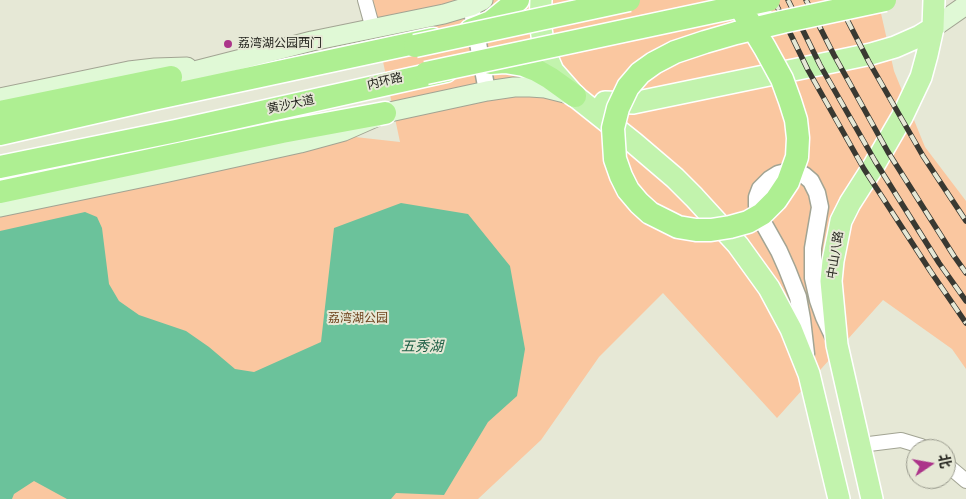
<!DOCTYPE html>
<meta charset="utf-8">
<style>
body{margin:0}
#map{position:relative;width:966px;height:499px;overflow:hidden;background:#e6e8d6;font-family:Roboto,"Noto Sans SC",sans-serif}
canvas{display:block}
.north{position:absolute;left:906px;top:439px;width:50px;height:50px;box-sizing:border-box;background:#e6e8d6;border:1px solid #999a8d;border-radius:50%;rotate:78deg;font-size:14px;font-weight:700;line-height:20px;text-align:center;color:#25251f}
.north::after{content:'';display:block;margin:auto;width:18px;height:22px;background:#ac348a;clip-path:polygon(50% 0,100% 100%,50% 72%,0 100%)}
</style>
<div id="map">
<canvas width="966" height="499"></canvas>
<div class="north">北</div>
</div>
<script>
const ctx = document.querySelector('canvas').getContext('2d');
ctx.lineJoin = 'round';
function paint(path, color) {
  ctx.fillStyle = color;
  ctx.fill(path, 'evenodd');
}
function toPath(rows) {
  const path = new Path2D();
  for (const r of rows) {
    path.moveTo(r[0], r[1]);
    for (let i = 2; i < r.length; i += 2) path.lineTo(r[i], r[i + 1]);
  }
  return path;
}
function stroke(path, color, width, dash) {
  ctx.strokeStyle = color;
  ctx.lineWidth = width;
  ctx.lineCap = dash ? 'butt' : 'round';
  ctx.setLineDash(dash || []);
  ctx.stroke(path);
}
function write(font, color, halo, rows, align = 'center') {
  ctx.font = font + ' Roboto,"Noto Sans SC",sans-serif';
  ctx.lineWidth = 4;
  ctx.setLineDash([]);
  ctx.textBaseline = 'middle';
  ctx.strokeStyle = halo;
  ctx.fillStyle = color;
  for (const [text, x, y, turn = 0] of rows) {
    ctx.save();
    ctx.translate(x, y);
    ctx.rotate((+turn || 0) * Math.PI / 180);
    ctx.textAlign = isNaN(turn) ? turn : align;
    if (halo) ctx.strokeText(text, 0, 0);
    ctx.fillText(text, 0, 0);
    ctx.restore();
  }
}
paint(toPath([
 [370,0,878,0,894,71,925,147,966,201,966,369,952,349,883,300,777,418,663,293,599,357,541,440,478,499,0,499,0,213,346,136,400,142]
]), '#fac7a0');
paint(toPath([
 [401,203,468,214,510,266,525,349,517,396,488,422,444,495,396,493,391,499,67,499,34,481,14,494,12,499,0,499,0,231,85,212,97,217,102,228,109,284,119,301,139,315,186,331,209,347,235,369,254,372,321,342,334,228]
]), '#6bc29b');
const minor = toPath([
 [365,0,373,29],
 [861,445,901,440,921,446,925,449],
 [946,464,966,481]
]);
const tertiary = toPath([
 [471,6,487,91],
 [806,354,802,319,798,297,787,269,779,251,761,219,757,206,757,197,760,189,770,179,778,174,786,172,795,172,804,175,811,181,817,193,820,207,813,248,813,278,818,300,824,317,833,336]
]);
const secondary = toPath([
 [933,28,966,5],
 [162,88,171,77,312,41,444,14,471,6,483,0],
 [0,98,129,71,155,68,187,67],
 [0,207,164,173,300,143,344,131,385,113,487,91,514,87,530,87,545,88,569,94]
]);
const primary = toPath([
 [541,0,540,22,543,42,547,57,553,71,560,79,575,96,634,143,675,178,694,197,738,245,769,288,791,329,809,374,839,499],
 [605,102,633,103,871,54,895,47,920,36,933,28],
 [872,499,837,345,831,281,833,261,841,221,850,203,873,167,902,117,921,77,927,55,933,28,934,0]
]);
const trunk = toPath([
 [471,30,491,22,518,0],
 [490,63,505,62,523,65,536,70,550,78,575,96],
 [0,112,171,77],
 [0,134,153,99,433,39],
 [0,167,176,131,446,71],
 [0,192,282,132,385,113]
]);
stroke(minor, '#a2a493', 16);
stroke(tertiary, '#a2a493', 19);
stroke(secondary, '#a2a493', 21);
stroke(primary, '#fff', 24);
stroke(trunk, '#fff', 25);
stroke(minor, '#fff', 14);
stroke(tertiary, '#fff', 16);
stroke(secondary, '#e0f9d6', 19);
stroke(primary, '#c2f3ad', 21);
stroke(trunk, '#aeef92', 22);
const rail = toPath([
 [774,0,808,70,864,169,931,272,966,323],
 [788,0,820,65,875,161,939,263,966,301],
 [806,0,834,55,888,152,954,256,966,273],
 [837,0,869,62,923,156,966,221]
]);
stroke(rail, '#393932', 5.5);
stroke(rail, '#e6e8d6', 4, [11]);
const trunkBridge = toPath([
 [736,0,765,48,782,79,790,101,796,120,798,138,797,157,788,182,776,200,762,214,748,222,730,227,711,230,696,230,678,227,650,213,639,203,628,190,621,176,615,159,613,128,618,108,628,87,640,73,654,63,675,52,705,42,736,33,782,22,885,0],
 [415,46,629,0],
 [426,73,769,0]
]);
stroke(trunkBridge, '#fff', 25, []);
stroke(trunkBridge, '#aeef92', 22);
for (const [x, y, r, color] of [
 [228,44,5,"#ac348a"]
]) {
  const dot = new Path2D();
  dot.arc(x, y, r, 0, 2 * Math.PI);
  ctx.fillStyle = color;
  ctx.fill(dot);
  stroke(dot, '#e6e8d6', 2);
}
write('12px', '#25251f', '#e6e8d6', [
 ["荔湾湖公园西门",238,44]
], 'left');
write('12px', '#25251f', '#e6e8d6', [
 ["内环路",385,82,-13],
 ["黄沙大道",291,105,-12],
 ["中山八路",836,255,-81]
]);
write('12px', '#6f441e', '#e6e8d6', [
 ["荔湾湖公园",358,319]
]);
write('italic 14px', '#1d5e45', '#e6e8d6', [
 ["五秀湖",422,347]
]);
</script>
